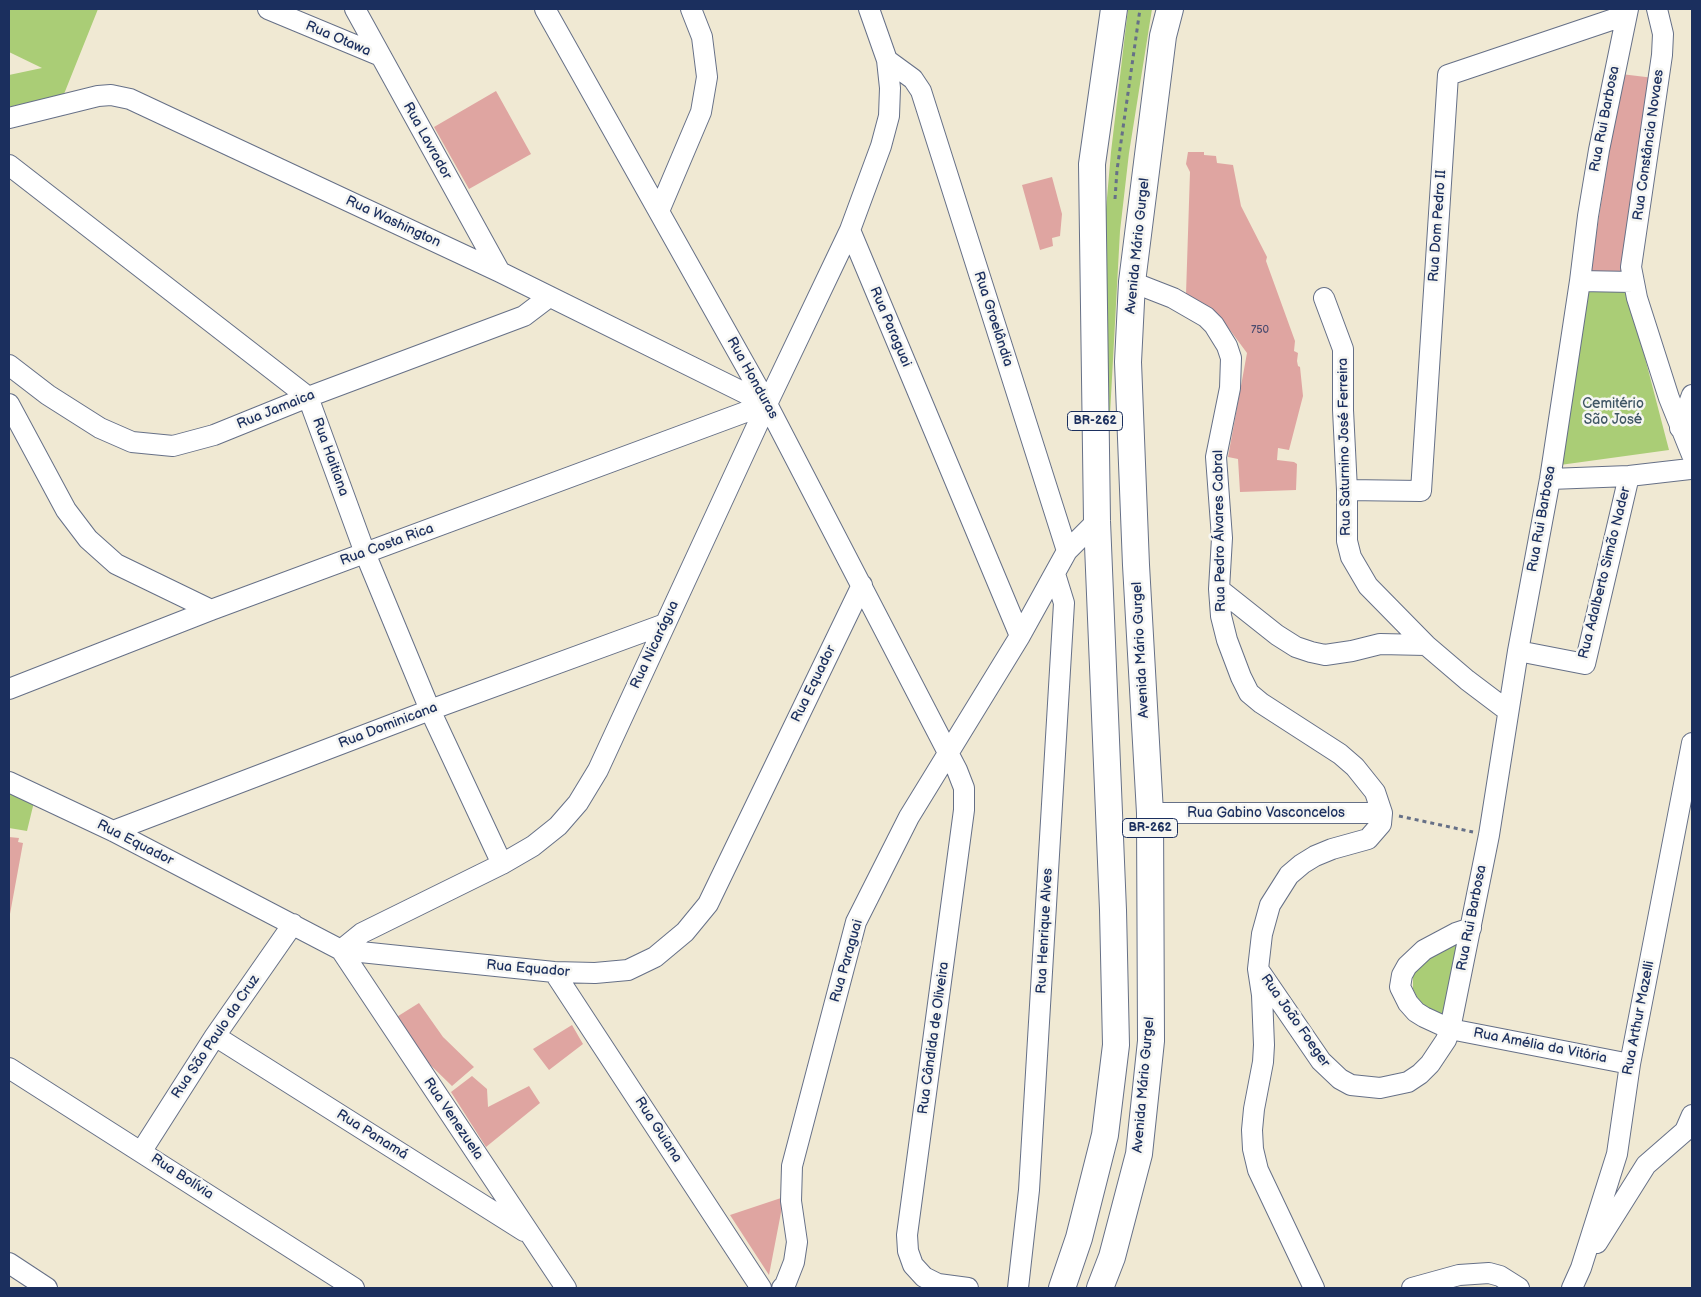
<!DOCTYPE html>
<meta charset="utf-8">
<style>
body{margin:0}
#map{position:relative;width:1701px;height:1297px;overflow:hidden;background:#f0e9d3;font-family:"Balsamiq Sans",sans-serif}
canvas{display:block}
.frame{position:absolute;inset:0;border:10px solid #1b2f5e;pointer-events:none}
</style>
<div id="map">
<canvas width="1701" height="1297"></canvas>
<div class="frame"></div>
</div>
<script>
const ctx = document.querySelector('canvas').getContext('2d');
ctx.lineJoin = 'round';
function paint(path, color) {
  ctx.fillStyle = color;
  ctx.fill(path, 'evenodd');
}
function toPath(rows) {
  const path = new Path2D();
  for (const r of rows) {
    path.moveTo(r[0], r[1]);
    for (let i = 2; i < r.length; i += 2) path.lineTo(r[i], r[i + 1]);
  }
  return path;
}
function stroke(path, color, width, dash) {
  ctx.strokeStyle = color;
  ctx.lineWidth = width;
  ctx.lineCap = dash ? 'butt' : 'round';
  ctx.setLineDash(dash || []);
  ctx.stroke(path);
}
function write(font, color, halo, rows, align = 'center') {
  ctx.font = font + ' "Balsamiq Sans",sans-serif';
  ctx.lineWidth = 5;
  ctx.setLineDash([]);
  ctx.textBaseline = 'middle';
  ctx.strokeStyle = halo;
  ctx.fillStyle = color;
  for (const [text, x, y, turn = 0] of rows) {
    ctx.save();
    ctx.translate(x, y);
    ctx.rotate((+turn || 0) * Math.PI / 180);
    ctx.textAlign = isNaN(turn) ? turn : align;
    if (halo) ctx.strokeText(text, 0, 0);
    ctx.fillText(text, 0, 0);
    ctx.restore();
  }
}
paint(toPath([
 [9,9,98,9,64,94,9,107,9,75,42,68,9,52],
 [1128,9,1152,9,1129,153,1120,231,1108,451,1104,232,1111,152],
 [1587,284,1626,285,1669,450,1560,465],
 [9,789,34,802,27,831,9,828],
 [1462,940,1446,1015,1435,1013,1425,1008,1418,999,1413,989,1413,974,1426,958]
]), '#aacd76');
paint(toPath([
 [1621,74,1654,78,1624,278,1590,275],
 [496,91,531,154,469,189,434,127],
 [1188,152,1204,152,1204,155,1216,156,1217,163,1233,165,1241,206,1267,257,1266,261,1295,341,1294,351,1298,353,1297,361,1298,366,1300,367,1303,396,1289,450,1278,448,1277,460,1294,462,1297,464,1296,490,1240,492,1238,459,1228,457,1247,353,1221,318,1186,294,1190,172,1186,164],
 [1052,177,1062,214,1060,236,1052,238,1053,246,1040,250,1022,185],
 [9,837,19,838,18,842,23,843,10,914],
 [419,1003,443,1037,474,1067,452,1086,418,1053,395,1018],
 [572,1025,583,1044,549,1070,533,1049],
 [472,1076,487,1089,488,1107,529,1086,540,1103,486,1147,451,1092],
 [784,1197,769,1275,730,1215]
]), '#dfa5a1');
const minor = toPath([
 [268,9,381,56],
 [355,9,500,272],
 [545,9,767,404,957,770,964,788,964,810,907,1235,908,1251,913,1265,924,1277,938,1284,968,1288],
 [1657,9,1663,34,1662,55,1631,267,1637,298,1669,398,1692,455],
 [887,60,913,79,921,91,1067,551,1097,521],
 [9,118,98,96,111,95,130,99,500,272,767,404],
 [9,165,308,397,365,553,430,710,502,864],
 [659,211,701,112,707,77,702,37,691,9],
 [850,230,1020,636],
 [1580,281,1633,282],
 [1132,282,1173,298,1206,317,1214,325,1227,346,1231,358,1230,388,1216,457,1222,538,1219,589,1221,616,1227,640,1241,677,1249,693,1261,703,1340,754,1355,767,1375,792,1382,813,1381,824,1368,839,1332,849,1315,856,1302,864,1289,875,1270,905,1262,934,1258,969,1262,995,1264,1045,1263,1062,1254,1109,1252,1130,1253,1149,1258,1170,1314,1288],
 [1324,298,1343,349,1343,410,1347,490,1347,541,1351,557,1368,586,1426,645,1467,680,1508,711],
 [9,365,48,395,100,428,132,442,173,446,214,435,308,397,524,316,549,297],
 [9,404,66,510,88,539,116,564,211,610],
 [1680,428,1692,395],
 [1550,479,1629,476,1690,469],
 [1347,490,1421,491,1448,75,1626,15],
 [1219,589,1277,635,1296,647,1311,652,1325,655,1352,651,1380,644,1426,645],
 [1518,651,1585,664,1629,476],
 [9,689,211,610,767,404],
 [9,782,113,831,341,950,554,972,595,973,628,970,655,957,685,932,708,904,862,585],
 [1150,813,1382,813],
 [113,831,430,710,665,624],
 [1471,928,1456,933,1424,950,1407,966,1402,975,1400,987,1408,1003,1416,1012,1424,1017,1450,1029,1630,1064],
 [341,950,362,933,502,864,533,846,558,826,578,803,598,770,767,404,850,230,881,146,889,116,890,88,887,60,869,9],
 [341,950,566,1288],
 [1258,969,1321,1061,1340,1079,1351,1085,1380,1088,1408,1082,1420,1074,1430,1064,1446,1040,1450,1029,1489,835,1518,651,1550,479,1580,281,1588,216,1599,150,1628,9],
 [554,972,761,1288],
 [215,1036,524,1231],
 [9,1068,354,1288],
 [141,1152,215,1036,293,924],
 [1597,1243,1646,1165,1685,1131,1692,1115],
 [9,1263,47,1288],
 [782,1288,785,1285,794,1262,797,1242,791,1201,792,1166,856,922,909,817,1020,636,1067,551],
 [1018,1288,1029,1190,1064,603,1055,574],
 [1412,1288,1459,1275,1489,1273,1500,1276,1519,1288],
 [1572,1288,1581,1268,1617,1154,1630,1064,1692,743]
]);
const major = toPath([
 [1062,1288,1079,1238,1105,1135,1116,1045,1113,910,1097,521,1092,164,1114,9],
 [1100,1288,1112,1257,1139,1154,1151,1041,1150,813,1136,565,1128,362,1132,282,1163,36,1170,9]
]);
stroke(minor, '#667087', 22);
stroke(major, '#667087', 28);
stroke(toPath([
 [1115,199,1117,170,1140,9],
 [1399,816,1473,832]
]), '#667087', 3, [4, 4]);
stroke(minor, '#fff', 20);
stroke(major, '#fff', 26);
write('11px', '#4c4c6f', null, [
 ["750",1260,330]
]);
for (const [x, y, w] of [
 [1095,421,55],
 [1150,828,55]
]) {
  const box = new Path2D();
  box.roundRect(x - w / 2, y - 9.5, w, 19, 4);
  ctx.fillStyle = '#f6f6f2';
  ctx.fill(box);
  stroke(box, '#1b2f5e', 1);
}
write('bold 12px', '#1b2f5e', null, [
 ["BR-262",1095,421],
 ["BR-262",1150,828]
]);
write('14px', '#1b2f5e', '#f6f6f2', [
 ["Rua Otawa",338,39,23],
 ["Rua Rui Barbosa",1605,119,-79],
 ["Rua Lavrador",427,141,61],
 ["Rua Constância Novaes",1649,145,-82],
 ["Rua Washington",393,222,25],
 ["Rua Dom Pedro II",1438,226,-86],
 ["Avenida Mário Gurgel",1138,246,-84],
 ["Rua Groelândia",993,319,72],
 ["Rua Paraguai",890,327,67],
 ["Rua Honduras",752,378,61],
 ["Rua Jamaica",276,410,-22],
 ["Rua Saturnino José Ferreira",1345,447,-91],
 ["Rua Haitiana",330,457,70],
 ["Rua Rui Barbosa",1542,519,-80],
 ["Rua Pedro Álvares Cabral",1220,531,-91],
 ["Rua Costa Rica",387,545,-20],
 ["Rua Adalberto Simão Nader",1605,573,-76],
 ["Rua Nicarágua",655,645,-65],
 ["Avenida Mário Gurgel",1141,650,-93],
 ["Rua Equador",814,684,-64],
 ["Rua Dominicana",388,726,-21],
 ["Rua Gabino Vasconcelos",1266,813],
 ["Rua Equador",135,843,27],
 ["Rua Rui Barbosa",1472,918,-79],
 ["Rua Henrique Alves",1045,931,-87],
 ["Rua Paraguai",847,961,-74],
 ["Rua Equador",528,969,5],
 ["Rua Arthur Mazelli",1639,1018,-79],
 ["Rua João Foeger",1295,1021,55],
 ["Rua São Paulo da Cruz",216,1037,-56],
 ["Rua Cândida de Oliveira",934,1038,-82],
 ["Rua Amélia da Vitória",1540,1046,11],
 ["Avenida Mário Gurgel",1144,1085,-85],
 ["Rua Venezuela",453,1119,56],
 ["Rua Guiana",658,1130,57],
 ["Rua Panamá",372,1135,32],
 ["Rua Bolívia",182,1177,33]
]);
write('14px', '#3f5664', '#f6f6f2', [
 ["Cemitério",1613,404],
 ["São José",1613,420]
]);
</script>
